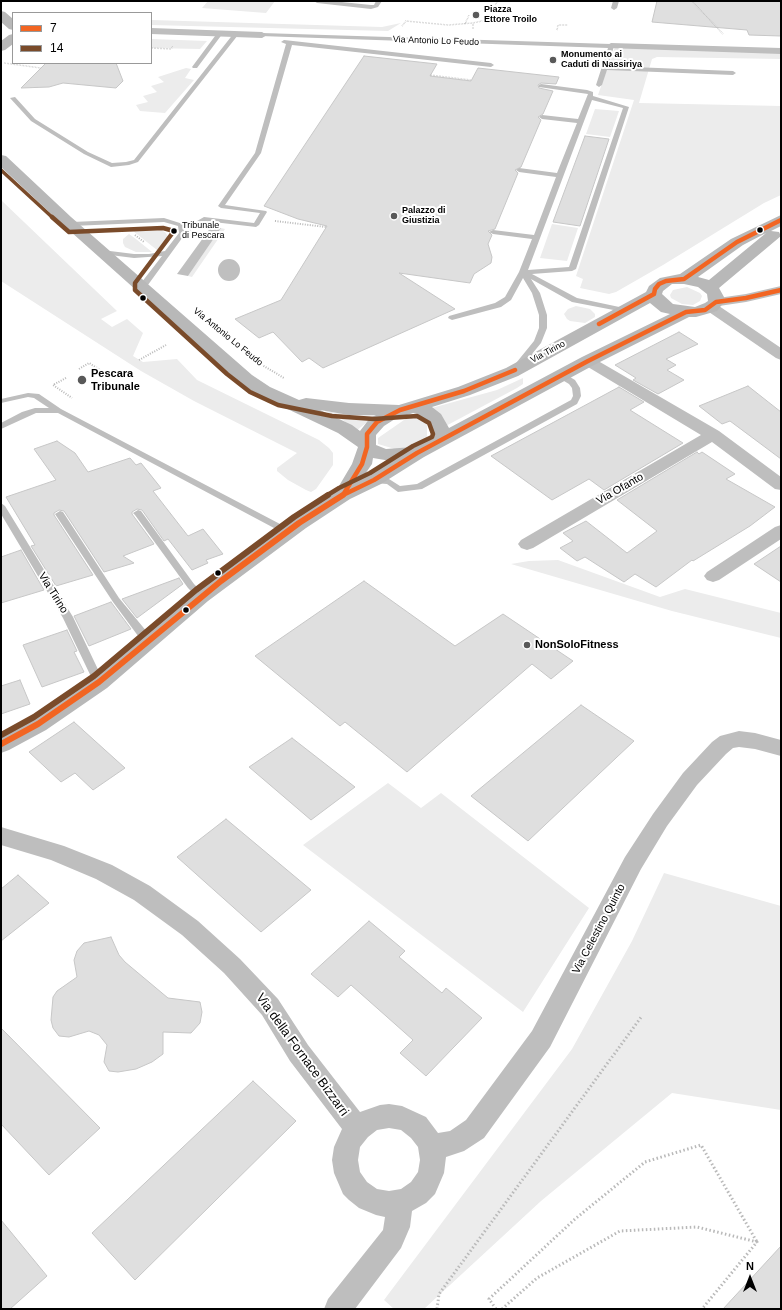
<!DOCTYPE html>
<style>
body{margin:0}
#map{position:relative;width:782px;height:1310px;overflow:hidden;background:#fff;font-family:Arial,sans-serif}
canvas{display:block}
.frame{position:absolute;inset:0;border:2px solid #000;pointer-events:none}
.legend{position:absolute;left:12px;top:12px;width:140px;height:52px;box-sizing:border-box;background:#fff;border:1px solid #999;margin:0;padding:5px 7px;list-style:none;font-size:12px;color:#000}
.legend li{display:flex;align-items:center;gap:8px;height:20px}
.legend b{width:20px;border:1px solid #999}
.north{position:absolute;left:730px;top:1258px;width:40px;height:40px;-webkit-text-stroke:3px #fff;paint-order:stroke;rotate:0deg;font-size:11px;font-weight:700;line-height:16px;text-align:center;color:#000}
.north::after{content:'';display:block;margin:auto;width:14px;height:18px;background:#000;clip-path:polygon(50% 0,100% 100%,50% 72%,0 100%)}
</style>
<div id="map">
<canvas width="782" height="1310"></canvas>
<div class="frame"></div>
<ul class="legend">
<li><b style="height:5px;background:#f26522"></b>7</li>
<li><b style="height:5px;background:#7a4b2a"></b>14</li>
</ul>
<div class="north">N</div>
</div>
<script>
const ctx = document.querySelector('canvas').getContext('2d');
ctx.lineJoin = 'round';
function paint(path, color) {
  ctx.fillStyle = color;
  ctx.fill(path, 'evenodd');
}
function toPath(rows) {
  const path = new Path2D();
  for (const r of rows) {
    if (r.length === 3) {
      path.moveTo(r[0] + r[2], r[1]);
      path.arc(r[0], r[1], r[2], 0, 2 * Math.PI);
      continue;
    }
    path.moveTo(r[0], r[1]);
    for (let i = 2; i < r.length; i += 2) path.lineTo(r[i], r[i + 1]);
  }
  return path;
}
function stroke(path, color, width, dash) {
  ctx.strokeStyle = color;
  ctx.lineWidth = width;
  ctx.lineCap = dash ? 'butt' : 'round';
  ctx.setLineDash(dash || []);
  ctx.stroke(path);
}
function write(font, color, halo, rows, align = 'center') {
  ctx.font = font + ' Arial,sans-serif';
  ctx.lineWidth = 4;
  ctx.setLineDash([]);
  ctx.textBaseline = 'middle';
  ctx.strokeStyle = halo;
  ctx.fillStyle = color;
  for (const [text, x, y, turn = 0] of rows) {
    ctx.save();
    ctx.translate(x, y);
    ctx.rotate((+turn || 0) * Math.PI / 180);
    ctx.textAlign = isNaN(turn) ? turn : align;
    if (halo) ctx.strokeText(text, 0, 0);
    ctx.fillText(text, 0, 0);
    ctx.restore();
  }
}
paint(toPath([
 [208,1,275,1,266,13,202,8],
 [151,20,382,27,401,23,388,31,151,25],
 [151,39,207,41,200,49,151,48],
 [616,44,781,51,781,59,657,57,652,59,639,103,781,106,781,195,764,203,663,265,616,292,609,294,580,288,583,279,576,276,634,100,598,95],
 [186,68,191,69,185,78,194,80,165,113,140,111,136,105,148,102,143,96,157,92,151,86,164,82,158,77],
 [595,109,619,111,610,137,586,134],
 [1,200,117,311,101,319,112,327,127,319,143,333,133,356,143,362,177,359,197,380,319,440,329,448,333,453,333,465,316,489,311,492,306,490,288,480,277,471,277,468,297,453,194,401,141,371,1,281],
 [552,224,578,228,567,261,540,258],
 [145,228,159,229,165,232,170,239,168,243,157,250,133,231],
 [221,228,225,229,192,277,188,276],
 [129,234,136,239,152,252,136,252,125,247,123,243,123,239],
 [687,287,700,293,702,296,700,301,693,305,682,304,671,298,670,295,673,290],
 [576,306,590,309,595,314,595,317,585,323,570,321,567,319,564,314,568,309],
 [523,378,523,384,517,388,442,428,428,409,497,390],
 [325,411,338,413,376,415,356,431,343,420],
 [414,415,423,419,427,426,427,437,422,441,410,447,395,449,378,444,378,438,404,420],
 [558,560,660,597,685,589,781,613,781,638,672,611,511,564,529,561],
 [388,783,421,808,441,793,589,908,523,1012,303,845],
 [664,873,781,906,781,1110,672,1093,541,1201,424,1309,394,1309,384,1300,572,1049,632,941]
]), '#ececec');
paint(toPath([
 [211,227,221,228,188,276,177,274],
 [229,270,11]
]), '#bfbfbf');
const building = toPath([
 [657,1,781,1,781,36,749,35,747,30,652,22,657,1],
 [364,56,437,64,430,76,471,81,478,68,559,77,556,84,541,83,538,85,539,88,553,91,543,114,538,117,541,120,521,167,515,170,518,173,495,229,488,231,492,235,488,244,492,257,491,263,474,274,470,283,399,273,455,309,323,368,309,358,302,362,273,332,259,338,235,319,281,300,327,226,298,219,264,206,364,56],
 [46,63,116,63,123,81,116,88,63,83,49,87,21,88,46,63],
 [585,136,609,139,580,226,553,222,585,136],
 [679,332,698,344,666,359,676,365,667,370,684,380,658,394,633,380,636,378,615,365,679,332],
 [748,386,781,412,781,459,730,421,722,424,699,406,748,386],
 [619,387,644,402,630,410,683,443,604,490,589,479,552,500,491,456,619,387],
 [57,441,75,453,88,472,130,458,136,465,141,463,161,488,153,491,188,536,203,529,223,554,206,560,208,563,192,570,168,539,164,541,142,510,137,509,132,512,132,514,154,544,123,556,134,563,104,572,64,511,59,510,54,513,54,515,93,575,56,586,31,546,35,545,6,497,56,480,34,449,57,441],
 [697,452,699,454,702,452,735,474,726,479,775,507,750,526,693,561,692,560,656,587,635,574,624,582,585,557,577,561,560,548,573,541,563,533,586,521,627,553,657,531,617,500,697,452],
 [781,546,781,582,754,564,781,546],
 [21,550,44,590,1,603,1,557,21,550],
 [179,578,183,584,137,618,122,599,179,578],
 [364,581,455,646,503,614,573,661,551,679,532,664,407,772,345,722,340,726,255,656,364,581],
 [111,602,131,629,89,646,74,616,111,602],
 [67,630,77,651,74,652,84,672,42,687,23,645,67,630],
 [20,680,30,704,1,714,1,686,20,680],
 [581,705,634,741,528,841,471,796,581,705],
 [74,722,125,768,93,790,75,773,61,782,29,752,74,722],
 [292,738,355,787,311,820,249,767,292,738],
 [226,819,311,890,261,932,177,857,226,819],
 [18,875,49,903,1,941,1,889,18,875],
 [369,921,405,951,399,957,442,993,446,988,482,1018,426,1076,400,1053,413,1040,351,985,338,997,311,974,369,921],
 [111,937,119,955,125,962,168,998,200,1002,202,1012,200,1023,191,1033,163,1032,163,1054,152,1062,136,1069,118,1072,109,1071,104,1062,107,1045,99,1035,89,1031,69,1037,59,1036,53,1028,51,1020,53,997,57,991,77,977,74,960,77,951,84,943,111,937],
 [1,1028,100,1128,49,1175,1,1124,1,1028],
 [253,1081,296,1121,135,1280,92,1233,253,1081],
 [1,1220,47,1276,10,1309,1,1309,1,1220],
 [781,1246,781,1309,723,1309,781,1246]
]);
paint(building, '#dfdfdf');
stroke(building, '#c7c7c7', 1);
stroke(toPath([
 [692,1,723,34],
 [465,24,469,15],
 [402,26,406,21,448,25,473,23],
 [473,29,473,23,491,19,497,1],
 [557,30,558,25,568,25],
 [151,48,171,49,173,46],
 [4,63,41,68],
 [430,75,471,80]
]), '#b9b9b9', 1.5, [0.5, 1]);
stroke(toPath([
 [275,221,326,227],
 [135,235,144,242],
 [139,360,166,345],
 [257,362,284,378],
 [79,369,89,363,110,376],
 [66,378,53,385,72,398]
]), '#b9b9b9', 2, [1, 1.5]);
stroke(toPath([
 [437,1309,439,1294,642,1016],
 [496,1309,489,1299,575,1219,645,1162,701,1145,757,1242],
 [502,1309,537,1278,620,1231,697,1227,757,1242,702,1309]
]), '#b9b9b9', 3, [1.5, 2.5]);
paint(toPath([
 [314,1,332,1,371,5,374,5,376,1,382,1,378,7,371,9,317,3,314,1],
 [613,1,619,1,617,8,614,10,611,8,613,1],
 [218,32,223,33,197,68,193,68,192,67,218,32],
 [236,32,239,34,238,35,138,162,129,165,111,167,84,154,31,121,10,98,15,97,35,119,88,152,112,163,126,162,134,160,234,33,236,32],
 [262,33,611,44,614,46,608,66,733,71,736,73,733,75,607,70,602,85,599,87,596,85,608,48,260,36,260,34,262,33],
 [284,40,491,63,494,65,491,67,292,45,261,153,225,205,266,211,267,212,259,225,256,227,205,221,185,234,145,289,139,289,138,287,162,256,134,258,102,254,98,252,102,250,134,254,149,254,165,251,179,233,178,226,164,222,72,226,69,224,72,222,164,218,183,224,185,228,204,217,254,223,260,213,221,208,218,206,255,153,286,44,281,42,284,40],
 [541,84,587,90,593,92,593,96,629,107,576,269,572,271,532,274,577,298,624,308,628,310,624,312,572,302,531,279,540,293,547,315,547,328,541,343,519,370,516,370,512,368,534,341,539,328,539,315,532,293,523,278,511,300,501,307,452,320,448,318,449,316,495,303,505,297,519,272,532,239,493,234,489,232,493,230,534,235,556,177,519,172,516,170,519,168,557,173,577,123,542,119,539,117,542,115,578,119,588,94,539,87,539,85,541,84],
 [592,100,623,108,569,267,528,270,592,100],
 [559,374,565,374,575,380,580,388,581,396,577,404,422,489,398,492,387,484,374,483,370,480,374,477,389,479,400,486,417,484,571,400,573,396,572,388,569,384,559,378,559,374],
 [28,393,39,394,61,409,280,524,289,534,287,536,281,536,274,528,58,413,36,413,1,429,1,423,22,412,35,408,49,408,34,398,28,397,1,403,1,399,28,393],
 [1,503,5,506,73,617,104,682,103,685,95,685,63,618,1,514,1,503],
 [138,510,141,511,194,584,206,596,204,598,198,598,188,588,135,515,133,513,138,510],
 [60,511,63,512,119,598,152,638,153,641,152,644,144,644,113,602,55,514,60,511]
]), '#bebebe');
paint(toPath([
 [151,28,262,32,267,35,262,38,151,34,151,28],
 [611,43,781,48,781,54,607,48,606,46,611,43],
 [781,286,781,294,746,302,719,306,781,348,781,360,776,358,706,310,704,307,706,304,710,303,711,299,746,294,781,286],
 [588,356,593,358,719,431,781,477,781,490,775,489,712,442,533,548,527,550,521,548,518,544,521,540,701,435,583,364,580,361,583,358,588,356],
 [781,525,781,539,719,580,713,582,707,580,704,576,707,572,775,527,781,525],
 [739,731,755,733,781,740,781,756,755,749,739,747,733,748,726,754,697,785,667,826,641,869,550,1047,484,1138,464,1151,446,1157,444,1173,435,1194,426,1203,412,1211,410,1227,401,1248,355,1309,324,1309,328,1299,383,1230,385,1217,376,1215,359,1208,349,1200,343,1194,334,1173,332,1160,334,1147,342,1129,290,1061,262,1015,224,973,182,935,134,900,96,879,51,860,1,845,1,827,64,846,112,865,150,886,198,921,240,959,278,999,308,1045,360,1112,380,1105,389,1104,402,1106,426,1117,438,1133,450,1131,466,1120,532,1031,625,857,653,814,683,773,712,742,720,736,739,731],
 [389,1128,401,1130,411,1138,418,1147,420,1160,418,1172,411,1182,401,1189,389,1191,377,1189,367,1182,360,1172,358,1160,360,1147,368,1137,377,1130,389,1128]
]), '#bebebe');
paint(toPath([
 [1,11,5,12,13,19,13,30,9,29,1,22,1,11],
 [13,34,13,44,5,50,1,51,1,41,9,35,13,34],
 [1,155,6,156,71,217,252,375,270,387,299,400,306,398,349,403,399,405,458,387,506,368,646,292,649,286,660,278,680,274,731,239,781,215,781,226,771,231,779,232,781,236,719,288,724,297,724,302,717,311,696,317,689,317,594,365,424,457,381,484,350,499,306,528,208,601,107,688,46,730,9,750,1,753,1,733,30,718,91,676,194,591,292,518,336,491,352,464,358,447,338,433,258,395,240,383,61,223,1,167,1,155],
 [766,233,709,280,698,277,743,245,766,233],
 [672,284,684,284,698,287,707,294,708,301,705,303,695,307,673,304,662,294,663,291,672,284],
 [650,303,661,312,670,314,582,357,449,428,441,414,432,407,470,395,518,376,650,303],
 [320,410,349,415,376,415,370,418,360,431,352,425,320,410],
 [413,413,418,414,427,421,432,435,431,438,413,447,386,449,376,445,376,435,384,426,395,419,413,413],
 [373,458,391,461,363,477,372,464,373,458]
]), '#b8b8b8');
stroke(toPath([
 [599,324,654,294,655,289,659,284,666,281,684,279,737,242,781,220],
 [343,495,362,464,367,447,367,434,377,422,400,410,464,391,515,370],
 [341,496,374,480,417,453,588,361,686,312,705,310,716,302,746,298,781,290]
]), '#f26522', 4.5);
stroke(toPath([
 [1,744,38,724,99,682,221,581,299,523,343,495]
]), '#f26522', 6);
stroke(toPath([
 [1,170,53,218]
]), '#7a4b2a', 3.5);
stroke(toPath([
 [52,217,69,232,163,228,174,231,135,283,135,290,227,374,250,392,278,405,332,416,374,419,417,416,429,423,433,434,432,437,413,446,370,473,339,488,326,496]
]), '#7a4b2a', 4.5);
stroke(toPath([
 [1,735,34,717,94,676,196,590,294,517,328,495]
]), '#7a4b2a', 6);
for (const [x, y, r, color] of [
 [476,15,4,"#595959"],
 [553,60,4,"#595959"],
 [394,216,4,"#595959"],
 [760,230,3.5,"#000"],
 [174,231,3.5,"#000"],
 [143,298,3.5,"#000"],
 [82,380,5,"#595959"],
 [218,573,3.5,"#000"],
 [186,610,3.5,"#000"],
 [527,645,4,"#595959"]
]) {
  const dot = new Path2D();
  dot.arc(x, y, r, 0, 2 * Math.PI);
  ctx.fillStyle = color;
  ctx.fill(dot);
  stroke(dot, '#fff', 1.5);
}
write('bold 9px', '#000', '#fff', [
 ["Piazza",484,10],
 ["Ettore Troilo",484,20],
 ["Monumento ai",561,55],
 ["Caduti di Nassiriya",561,65],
 ["Palazzo di",402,211],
 ["Giustizia",402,221]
], 'left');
write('9px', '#000', '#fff', [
 ["Via Antonio Lo Feudo",436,41,2],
 ["Via Antonio Lo Feudo",228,337,39],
 ["Via Tirino",548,352,-28]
]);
write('9px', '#000', '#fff', [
 ["Tribunale",182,226],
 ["di Pescara",182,236]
], 'left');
write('bold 11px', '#000', '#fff', [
 ["Pescara",91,374],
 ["Tribunale",91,387],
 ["NonSoloFitness",535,645]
], 'left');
write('11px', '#000', '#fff', [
 ["Via Ofanto",620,489,-30],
 ["Via Tirino",53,593,58],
 ["Via Celestino Quinto",599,929,-62]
]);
write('13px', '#000', '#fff', [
 ["Via della Fornace Bizzarri",302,1055,54]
]);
</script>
